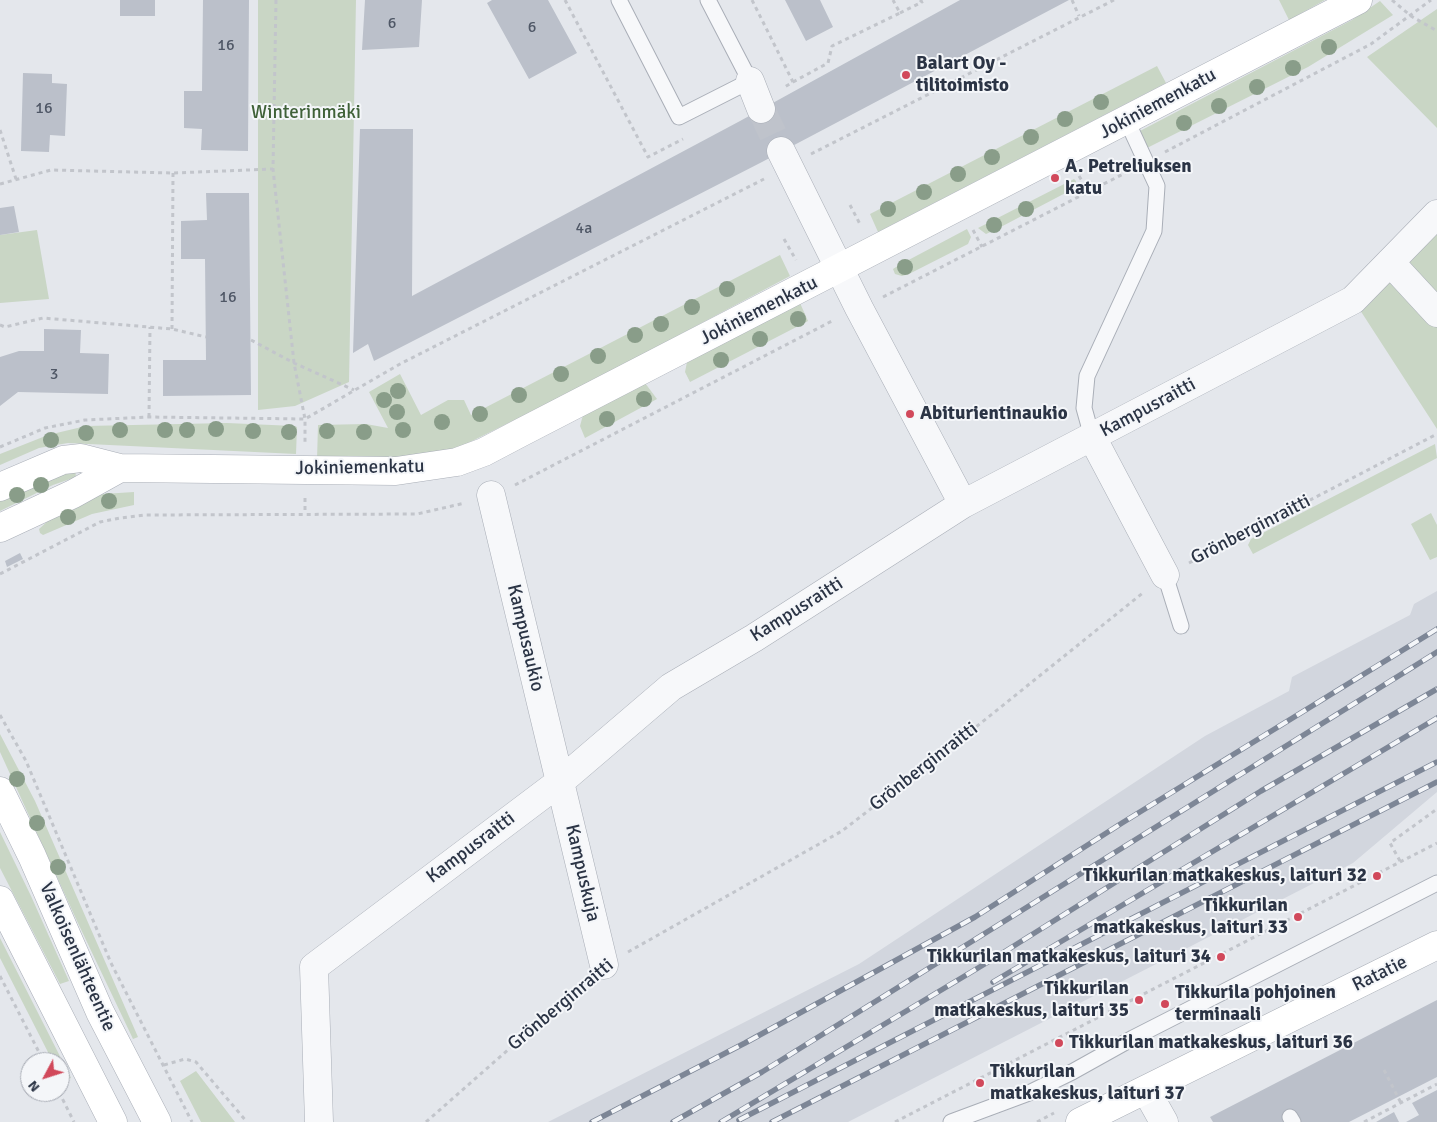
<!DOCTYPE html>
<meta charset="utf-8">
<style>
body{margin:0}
#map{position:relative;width:1437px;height:1122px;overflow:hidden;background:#e4e7ec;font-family:Signika,sans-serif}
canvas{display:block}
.north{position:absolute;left:20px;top:1052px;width:50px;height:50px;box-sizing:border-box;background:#f4f6f9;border:1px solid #a4a8b1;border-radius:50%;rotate:230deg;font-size:14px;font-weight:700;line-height:20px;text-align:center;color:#2b3445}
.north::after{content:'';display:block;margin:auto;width:18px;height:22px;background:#d1495b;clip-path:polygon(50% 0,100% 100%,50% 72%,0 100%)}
</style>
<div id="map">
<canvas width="1437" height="1122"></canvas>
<div class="north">N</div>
</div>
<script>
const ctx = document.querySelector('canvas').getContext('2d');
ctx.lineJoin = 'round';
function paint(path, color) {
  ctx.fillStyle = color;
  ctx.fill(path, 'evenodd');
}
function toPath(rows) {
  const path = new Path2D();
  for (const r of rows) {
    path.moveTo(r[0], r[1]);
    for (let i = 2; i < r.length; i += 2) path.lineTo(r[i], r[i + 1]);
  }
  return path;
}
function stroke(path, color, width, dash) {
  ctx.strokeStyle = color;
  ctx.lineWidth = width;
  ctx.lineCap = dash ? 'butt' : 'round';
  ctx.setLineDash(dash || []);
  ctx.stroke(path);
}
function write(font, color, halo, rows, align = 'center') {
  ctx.font = font + ' Signika,sans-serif';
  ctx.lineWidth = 4;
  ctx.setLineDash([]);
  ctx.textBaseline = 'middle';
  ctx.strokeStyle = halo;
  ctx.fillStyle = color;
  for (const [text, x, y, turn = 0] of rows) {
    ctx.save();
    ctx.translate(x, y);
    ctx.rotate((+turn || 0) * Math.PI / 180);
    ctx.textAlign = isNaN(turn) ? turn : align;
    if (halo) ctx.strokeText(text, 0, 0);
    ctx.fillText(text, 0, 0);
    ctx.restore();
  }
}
paint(toPath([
 [1437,591,1437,792,1353,863,848,1122,548,1122,859,964,1205,736,1289,691,1292,677,1410,615,1414,604]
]), '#d2d6de');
paint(toPath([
 [258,0,356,0,349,382,295,406,258,410],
 [1279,0,1325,0,1289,20],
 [1380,1,1393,15,1308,67,1145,149,1138,132,1352,20],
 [1437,9,1437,128,1367,57],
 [1157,66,1166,83,878,232,870,214],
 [1074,179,1076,181,1075,188,995,230,986,234,978,228],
 [967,229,971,237,968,244,909,274,902,276,895,274,893,269,901,264],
 [37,230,49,299,0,303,0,235],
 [1437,232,1437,429,1360,310],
 [780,255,790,276,585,385,462,446,425,456,388,460,317,460,318,425,366,424,388,428,369,392,400,374,421,415,448,400,464,400,471,415],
 [800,303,808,321,690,382,685,372,687,362],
 [645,383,657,399,585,438,580,426,583,415],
 [227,423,294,426,297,427,296,454,68,443,39,448,0,465,0,454,48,435,86,426],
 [1435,444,1437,458,1253,554,1248,545,1251,539],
 [75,469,76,477,53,485,0,511,0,498],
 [134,492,134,505,92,514,43,535,40,533,39,529,60,510,71,504,103,494],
 [1431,513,1437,525,1437,557,1430,560,1411,524],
 [0,734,35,801,138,1037,133,1039,77,921,0,752],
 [0,832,31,896,69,981,60,984,0,868],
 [0,938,71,1078,63,1082,60,1075,60,1062,53,1062,0,958],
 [196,1071,235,1122,201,1122,180,1081]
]), '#c9d6c5');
paint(toPath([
 [120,0,155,0,155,16,120,16],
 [203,0,249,0,248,151,201,150,202,129,184,128,184,91,202,91],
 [365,0,422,0,419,47,362,50],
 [492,0,548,0,577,53,529,79,487,3],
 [785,0,820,0,833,27,806,41],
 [960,0,1069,0,762,162,374,361,368,344,353,353,360,129,413,129,412,296,740,121],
 [23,73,52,74,52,83,67,84,65,136,50,135,49,152,21,151],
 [206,193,249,193,251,395,163,396,163,360,206,360,205,259,181,259,181,221,207,220],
 [14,206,19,232,0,235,0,208],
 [44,329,81,330,80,353,109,354,108,394,18,392,0,406,0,357,19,351,44,351],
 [20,553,23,559,7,567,5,561],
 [1437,1000,1437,1077,1349,1122,1213,1122,1210,1117],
 [1437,1090,1437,1122,1406,1122,1419,1115,1412,1103],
 [1394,1112,1399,1122,1376,1122]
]), '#bbc0ca');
stroke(toPath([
 [761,109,781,151]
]), '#bfc3cb', 28, [28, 14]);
const lane = toPath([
 [619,0,679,117,750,81,708,0],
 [1092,437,1084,408,1087,376,1154,231,1157,186,1127,121],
 [1165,575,1181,626],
 [1290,1117,1293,1122],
 [951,1122,1029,1093,1072,1072,1133,1038,1437,883]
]);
const street = toPath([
 [750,81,761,109],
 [781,151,859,308,963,504],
 [1390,262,1437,313],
 [1092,437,1165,575],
 [491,495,604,965],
 [1146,1090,1164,1122],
 [319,1122,314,967,561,781,671,687,754,638,963,504,1353,300,1437,214]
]);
const secondary = toPath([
 [0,487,63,460,81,458,120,468,305,470,396,471,457,462,484,452,522,432,1358,0],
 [0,528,73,494,120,468],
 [0,791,32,856,100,1012,157,1122],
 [0,900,113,1122],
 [1080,1122,1437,945]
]);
stroke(lane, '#a9aeb7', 17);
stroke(street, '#a9aeb7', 29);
stroke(secondary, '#a9aeb7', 29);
stroke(toPath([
 [276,0,273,169,294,363,305,419,305,444],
 [565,0,648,157,683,139],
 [752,0,793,82,783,88],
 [920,0,922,2,926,0],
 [1072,0,1079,16],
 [1392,0,1411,16,1437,31],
 [900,13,922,2],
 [793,82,828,63,832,46,900,13,893,0],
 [0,130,16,179],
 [1165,152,1371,44,1431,0],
 [811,154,1114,0],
 [1079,176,1089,192],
 [0,184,51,170,173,173,273,169],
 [850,205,861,226],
 [973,230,982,247],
 [784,239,796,260],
 [883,297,1129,171],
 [0,325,5,327,43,318,172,329,206,337],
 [172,329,173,173],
 [251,340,294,363,354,390],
 [149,417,150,327],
 [0,447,45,428,85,420,149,417,305,419,400,364,764,179],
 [515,485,834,320],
 [305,498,305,514],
 [1189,563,1437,434],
 [0,574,100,522,120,518,145,515,417,514,465,503],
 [0,715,26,761,111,963,192,1122],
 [1400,861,1390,843,1437,809],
 [628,952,842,831,951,747,1144,592],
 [0,976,44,1062],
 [164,1065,185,1059,196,1062,247,1122],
 [1384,1070,1401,1103],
 [59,1092,74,1122],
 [426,1122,584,983],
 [895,1122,1437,843],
 [1037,1122,1054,1113],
 [1364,1122,1437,1084]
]), '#c2c5cb', 3, [4, 4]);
stroke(lane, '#f7f8fa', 15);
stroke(street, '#f7f8fa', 28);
stroke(secondary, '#fff', 28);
const rail = toPath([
 [993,982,1437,718],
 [739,1120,1437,762],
 [592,1122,745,1043,975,917,1122,823,1437,629],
 [673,1122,762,1072,1437,652],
 [721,1122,993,959,1261,791,1437,689],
 [772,1122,1437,782]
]);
stroke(rail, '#7d8696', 5.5);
stroke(rail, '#f4f6f9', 4, [11]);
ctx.fillStyle = '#899d89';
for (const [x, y] of [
 [1329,47],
 [1293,68],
 [1257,87],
 [1101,102],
 [1219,106],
 [1065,119],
 [1184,123],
 [1031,137],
 [992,157],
 [958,174],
 [924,192],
 [888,209],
 [1026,209],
 [994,225],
 [905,267],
 [727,289],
 [692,307],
 [798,319],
 [661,324],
 [635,335],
 [760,339],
 [598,356],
 [721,360],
 [561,374],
 [398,391],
 [519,395],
 [644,399],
 [384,400],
 [397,412],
 [480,414],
 [607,419],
 [442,422],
 [216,429],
 [120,430],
 [165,430],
 [187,430],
 [403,430],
 [253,431],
 [327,431],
 [289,432],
 [364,432],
 [86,433],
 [51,440],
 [41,485],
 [17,495],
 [109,501],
 [68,517],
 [17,779],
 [37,823],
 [58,867]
]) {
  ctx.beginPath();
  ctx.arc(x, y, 8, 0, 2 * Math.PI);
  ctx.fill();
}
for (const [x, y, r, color] of [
 [906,75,5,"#d1495b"],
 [1055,178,5,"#d1495b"],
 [910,414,5,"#d1495b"],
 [1377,876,5,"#d1495b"],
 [1298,917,5,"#d1495b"],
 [1221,957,5,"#d1495b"],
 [1139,1000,5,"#d1495b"],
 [1165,1004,5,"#d1495b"],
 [1059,1043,5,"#d1495b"],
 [980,1083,5,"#d1495b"]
]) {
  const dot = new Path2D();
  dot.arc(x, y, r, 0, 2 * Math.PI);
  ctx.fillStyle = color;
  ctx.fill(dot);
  stroke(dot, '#f4f6f9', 2);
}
write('16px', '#4f5766', null, [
 ["6",392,24],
 ["6",532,28],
 ["16",226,46],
 ["16",44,109],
 ["4a",584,229],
 ["16",228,298],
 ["3",54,375]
]);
write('bold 19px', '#2b3445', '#f4f6f9', [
 ["Balart Oy -",916,64],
 ["tilitoimisto",916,86],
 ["A. Petreliuksen",1065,167],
 ["katu",1065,189],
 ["Abiturientinaukio",920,414],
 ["Tikkurilan matkakeskus, laituri 32",1367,876,"right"],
 ["Tikkurilan",1288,906,"right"],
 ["matkakeskus, laituri 33",1288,928,"right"],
 ["Tikkurilan matkakeskus, laituri 34",1211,957,"right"],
 ["Tikkurilan",1129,989,"right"],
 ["matkakeskus, laituri 35",1129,1011,"right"],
 ["Tikkurila pohjoinen",1175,993],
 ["terminaali",1175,1015],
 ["Tikkurilan matkakeskus, laituri 36",1069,1043],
 ["Tikkurilan",990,1072],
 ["matkakeskus, laituri 37",990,1094]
], 'left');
write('19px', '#2b3445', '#f4f6f9', [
 ["Jokiniemenkatu",1158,104,-28],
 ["Jokiniemenkatu",759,311,-27],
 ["Kampusraitti",1148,408,-28],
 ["Jokiniemenkatu",360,468,-1],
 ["Grönberginraitti",1251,530,-27],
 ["Kampusraitti",797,610,-32],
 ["Kampusaukio",525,638,77],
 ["Grönberginraitti",924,767,-38],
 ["Kampusraitti",471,848,-37],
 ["Kampuskuja",582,873,77],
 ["Valkoisenlähteentie",77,957,66],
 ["Ratatie",1380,974,-26],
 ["Grönberginraitti",561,1005,-40]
]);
write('19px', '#3f6138', '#f4f6f9', [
 ["Winterinmäki",306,113]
]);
</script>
